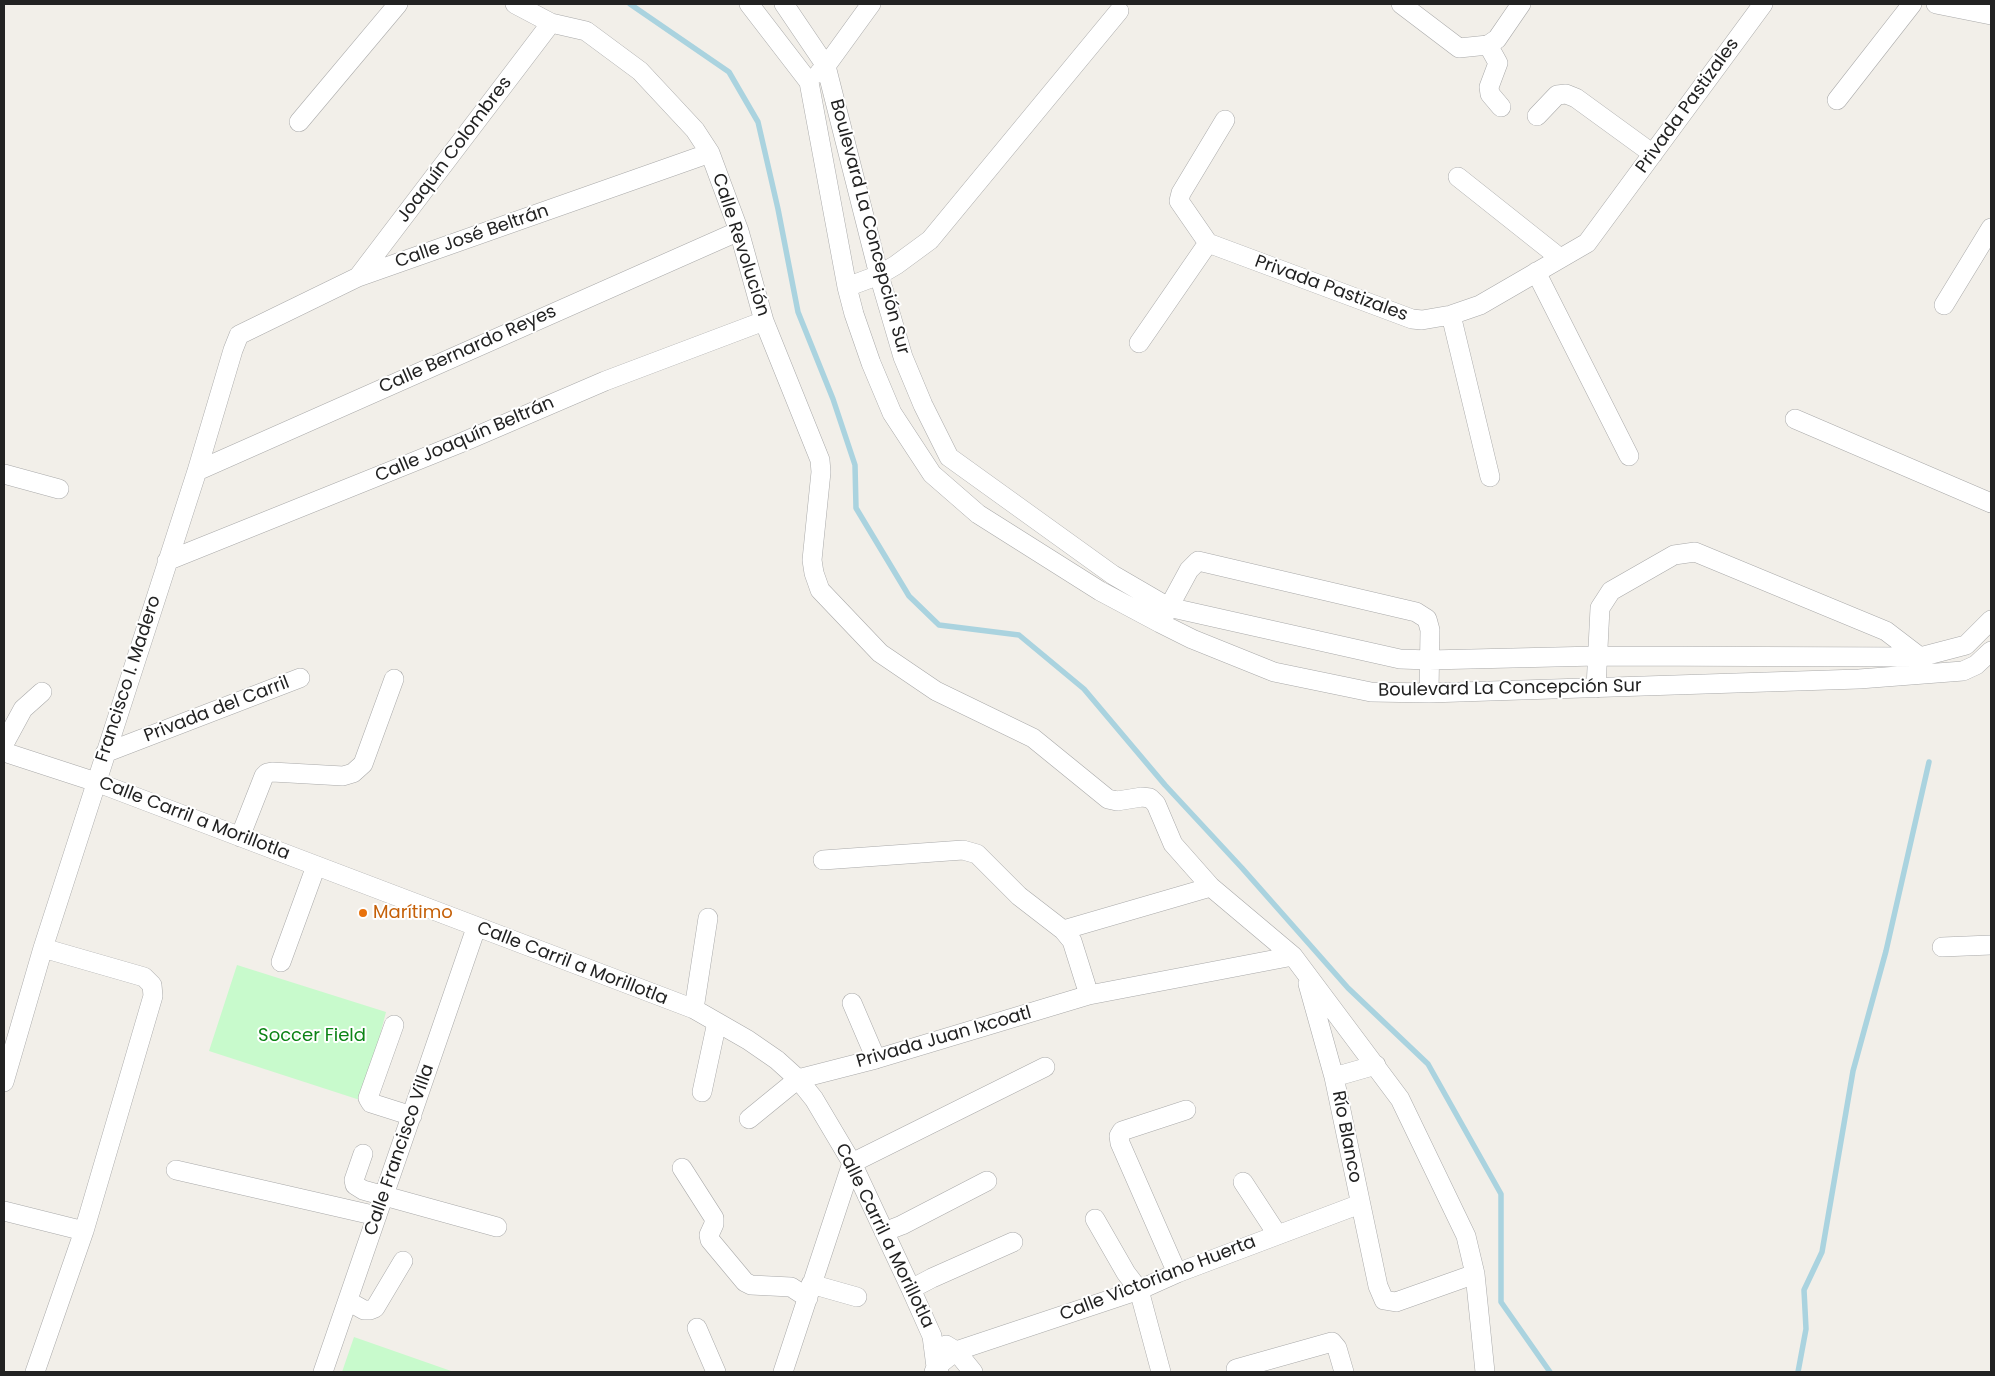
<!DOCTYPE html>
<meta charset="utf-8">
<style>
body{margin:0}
#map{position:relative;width:1995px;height:1376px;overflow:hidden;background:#f2efe9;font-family:Poppins,sans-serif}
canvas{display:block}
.frame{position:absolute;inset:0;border:5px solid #222;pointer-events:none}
</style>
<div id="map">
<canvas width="1995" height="1376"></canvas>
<div class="frame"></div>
</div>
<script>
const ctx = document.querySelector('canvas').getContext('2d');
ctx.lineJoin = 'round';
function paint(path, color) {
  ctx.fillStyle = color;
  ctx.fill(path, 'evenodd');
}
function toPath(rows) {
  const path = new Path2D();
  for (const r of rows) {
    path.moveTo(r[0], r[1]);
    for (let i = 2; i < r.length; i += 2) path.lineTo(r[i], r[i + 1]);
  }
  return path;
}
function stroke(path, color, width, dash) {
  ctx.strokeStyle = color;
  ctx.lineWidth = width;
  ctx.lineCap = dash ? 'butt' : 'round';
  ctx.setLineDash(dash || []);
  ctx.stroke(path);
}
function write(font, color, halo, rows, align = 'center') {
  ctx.font = font + ' Poppins,sans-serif';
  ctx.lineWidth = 4;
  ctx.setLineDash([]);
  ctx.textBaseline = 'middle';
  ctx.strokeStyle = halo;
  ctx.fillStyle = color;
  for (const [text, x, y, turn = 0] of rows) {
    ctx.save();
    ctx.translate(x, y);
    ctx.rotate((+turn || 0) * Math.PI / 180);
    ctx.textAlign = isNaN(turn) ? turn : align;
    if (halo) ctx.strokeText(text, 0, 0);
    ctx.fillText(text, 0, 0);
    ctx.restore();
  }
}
paint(toPath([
 [237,965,386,1012,363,1101,209,1051],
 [354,1337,454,1372,342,1372]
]), '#c8facc');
stroke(toPath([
 [630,4,729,72,758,122,778,209,798,312,833,399,855,465,856,508,909,596,939,625,1019,635,1084,689,1165,785,1242,868,1348,988,1428,1064,1501,1194,1501,1302,1550,1372],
 [1798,1372,1806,1329,1804,1290,1822,1252,1853,1071,1886,951,1929,762]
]), '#aad3df', 5.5);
const minor = toPath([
 [515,4,551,23,586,31,640,71,695,130,710,153,739,231,764,321,820,460,821,472,812,560,814,573,820,590,880,653,936,691,1033,738,1108,799,1117,801,1142,797,1150,798,1156,804,1173,844,1211,887,1293,956,1400,1099,1466,1236,1475,1274,1485,1372],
 [749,4,809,82,847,287,854,314,871,363,892,413,932,474,978,514,1100,591,1160,623,1192,639,1274,672,1371,692,1429,693,1859,679,1963,671,1976,665,1991,651],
 [784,4,826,66,879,275,903,357,923,405,949,457,1113,575,1168,607,1400,659,1429,660,1597,656,1920,657,1966,645,1991,620],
 [1401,4,1459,48,1488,45,1497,39,1521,4],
 [1936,4,1991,15],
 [1488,45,1498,63,1489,87,1490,94,1501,107],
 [819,73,826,66,871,4],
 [1837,100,1912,4],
 [1537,116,1557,95,1566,94,1576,98,1653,154],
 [1225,120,1181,193,1179,201,1208,243,1412,319,1422,320,1451,315,1480,305,1587,243,1763,4],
 [299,122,398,4],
 [1458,177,1560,258],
 [1536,272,1629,456],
 [358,277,551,23],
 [847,287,879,275,896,265,930,240,1119,11],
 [1944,305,1991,228],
 [1451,315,1490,477],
 [1139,343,1208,243],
 [1795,419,1991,503],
 [197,471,739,231],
 [4,474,59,489],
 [167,561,463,442,605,381,764,321],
 [1163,618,1189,570,1198,561,1416,612,1427,619,1430,630,1429,693],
 [1596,688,1600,608,1611,591,1674,555,1695,552,1886,631,1920,657],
 [4,744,23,709,42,692],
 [4,752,96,782,694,1009,748,1040,777,1060,798,1079,814,1099,852,1163,911,1289,932,1336,936,1367,939,1372],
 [105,753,300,678],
 [240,837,264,776,267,773,272,772,343,776,353,773,363,764,394,679],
 [823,860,963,850,977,854,1019,896,1063,930,1072,941,1089,995],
 [1063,930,1211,887],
 [1942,947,1991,945],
 [281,962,316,866],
 [1308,984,1334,1077,1378,1286,1384,1300,1396,1302,1475,1274],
 [852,1003,876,1059],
 [694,1009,708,918],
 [394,1025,368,1098,371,1103,412,1116],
 [1334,1077,1376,1065],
 [4,1082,43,948,197,471,233,350,239,335,358,277,710,153],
 [702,1092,717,1022],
 [749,1119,798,1079,876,1059,1089,995,1293,956],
 [363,1154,354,1180,355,1185,363,1190,497,1227],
 [682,1168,714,1218,714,1224,709,1235,710,1240,745,1282,751,1285,791,1287,808,1298],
 [176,1170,377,1216],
 [1243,1182,1277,1234],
 [4,1211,84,1231],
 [1095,1219,1126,1273,1139,1290,1161,1372],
 [884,1232,902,1225,987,1181],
 [1177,1273,1120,1143,1119,1136,1122,1131,1186,1110],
 [811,1284,857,1297],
 [911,1289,932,1278,1013,1242],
 [348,1301,364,1310,370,1310,375,1308,403,1261],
 [697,1328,716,1372],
 [946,1345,956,1351,973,1372],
 [1236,1369,1332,1342,1337,1348,1344,1372],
 [35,1372,84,1231,153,996,152,985,144,977,43,948],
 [323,1372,476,928],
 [783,1372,852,1163,1045,1067],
 [934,1372,936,1367,956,1351,1139,1290,1177,1273,1360,1204]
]);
stroke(minor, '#a9a9a9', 20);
stroke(minor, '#fff', 19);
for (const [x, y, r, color] of [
 [363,913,5,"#e8710a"]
]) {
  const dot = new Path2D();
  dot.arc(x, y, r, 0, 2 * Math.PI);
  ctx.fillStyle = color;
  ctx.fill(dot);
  stroke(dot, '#fff', 2);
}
write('18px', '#222', '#fff', [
 ["Privada Pastizales",1688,106,-54],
 ["Joaquín Colombres",455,150,-53],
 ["Boulevard La Concepción Sur",869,227,75],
 ["Calle José Beltrán",472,237,-19],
 ["Calle Revolución",740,245,72],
 ["Privada Pastizales",1331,289,20],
 ["Calle Bernardo Reyes",468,350,-24],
 ["Calle Joaquín Beltrán",465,440,-23],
 ["Francisco I. Madero",129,679,-72],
 ["Boulevard La Concepción Sur",1510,689,-1],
 ["Privada del Carril",217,710,-21],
 ["Calle Carril a Morillotla",194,819,21],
 ["Calle Carril a Morillotla",572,964,21],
 ["Privada Juan Ixcoatl",944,1038,-16],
 ["Río Blanco",1346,1137,79],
 ["Calle Francisco Villa",400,1150,-71],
 ["Calle Carril a Morillotla",884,1236,64],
 ["Calle Victoriano Huerta",1158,1279,-21]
]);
write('18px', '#c56008', '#fff', [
 ["Marítimo",373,913]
], 'left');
write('18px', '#0c8416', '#fff', [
 ["Soccer Field",312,1036]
]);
</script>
